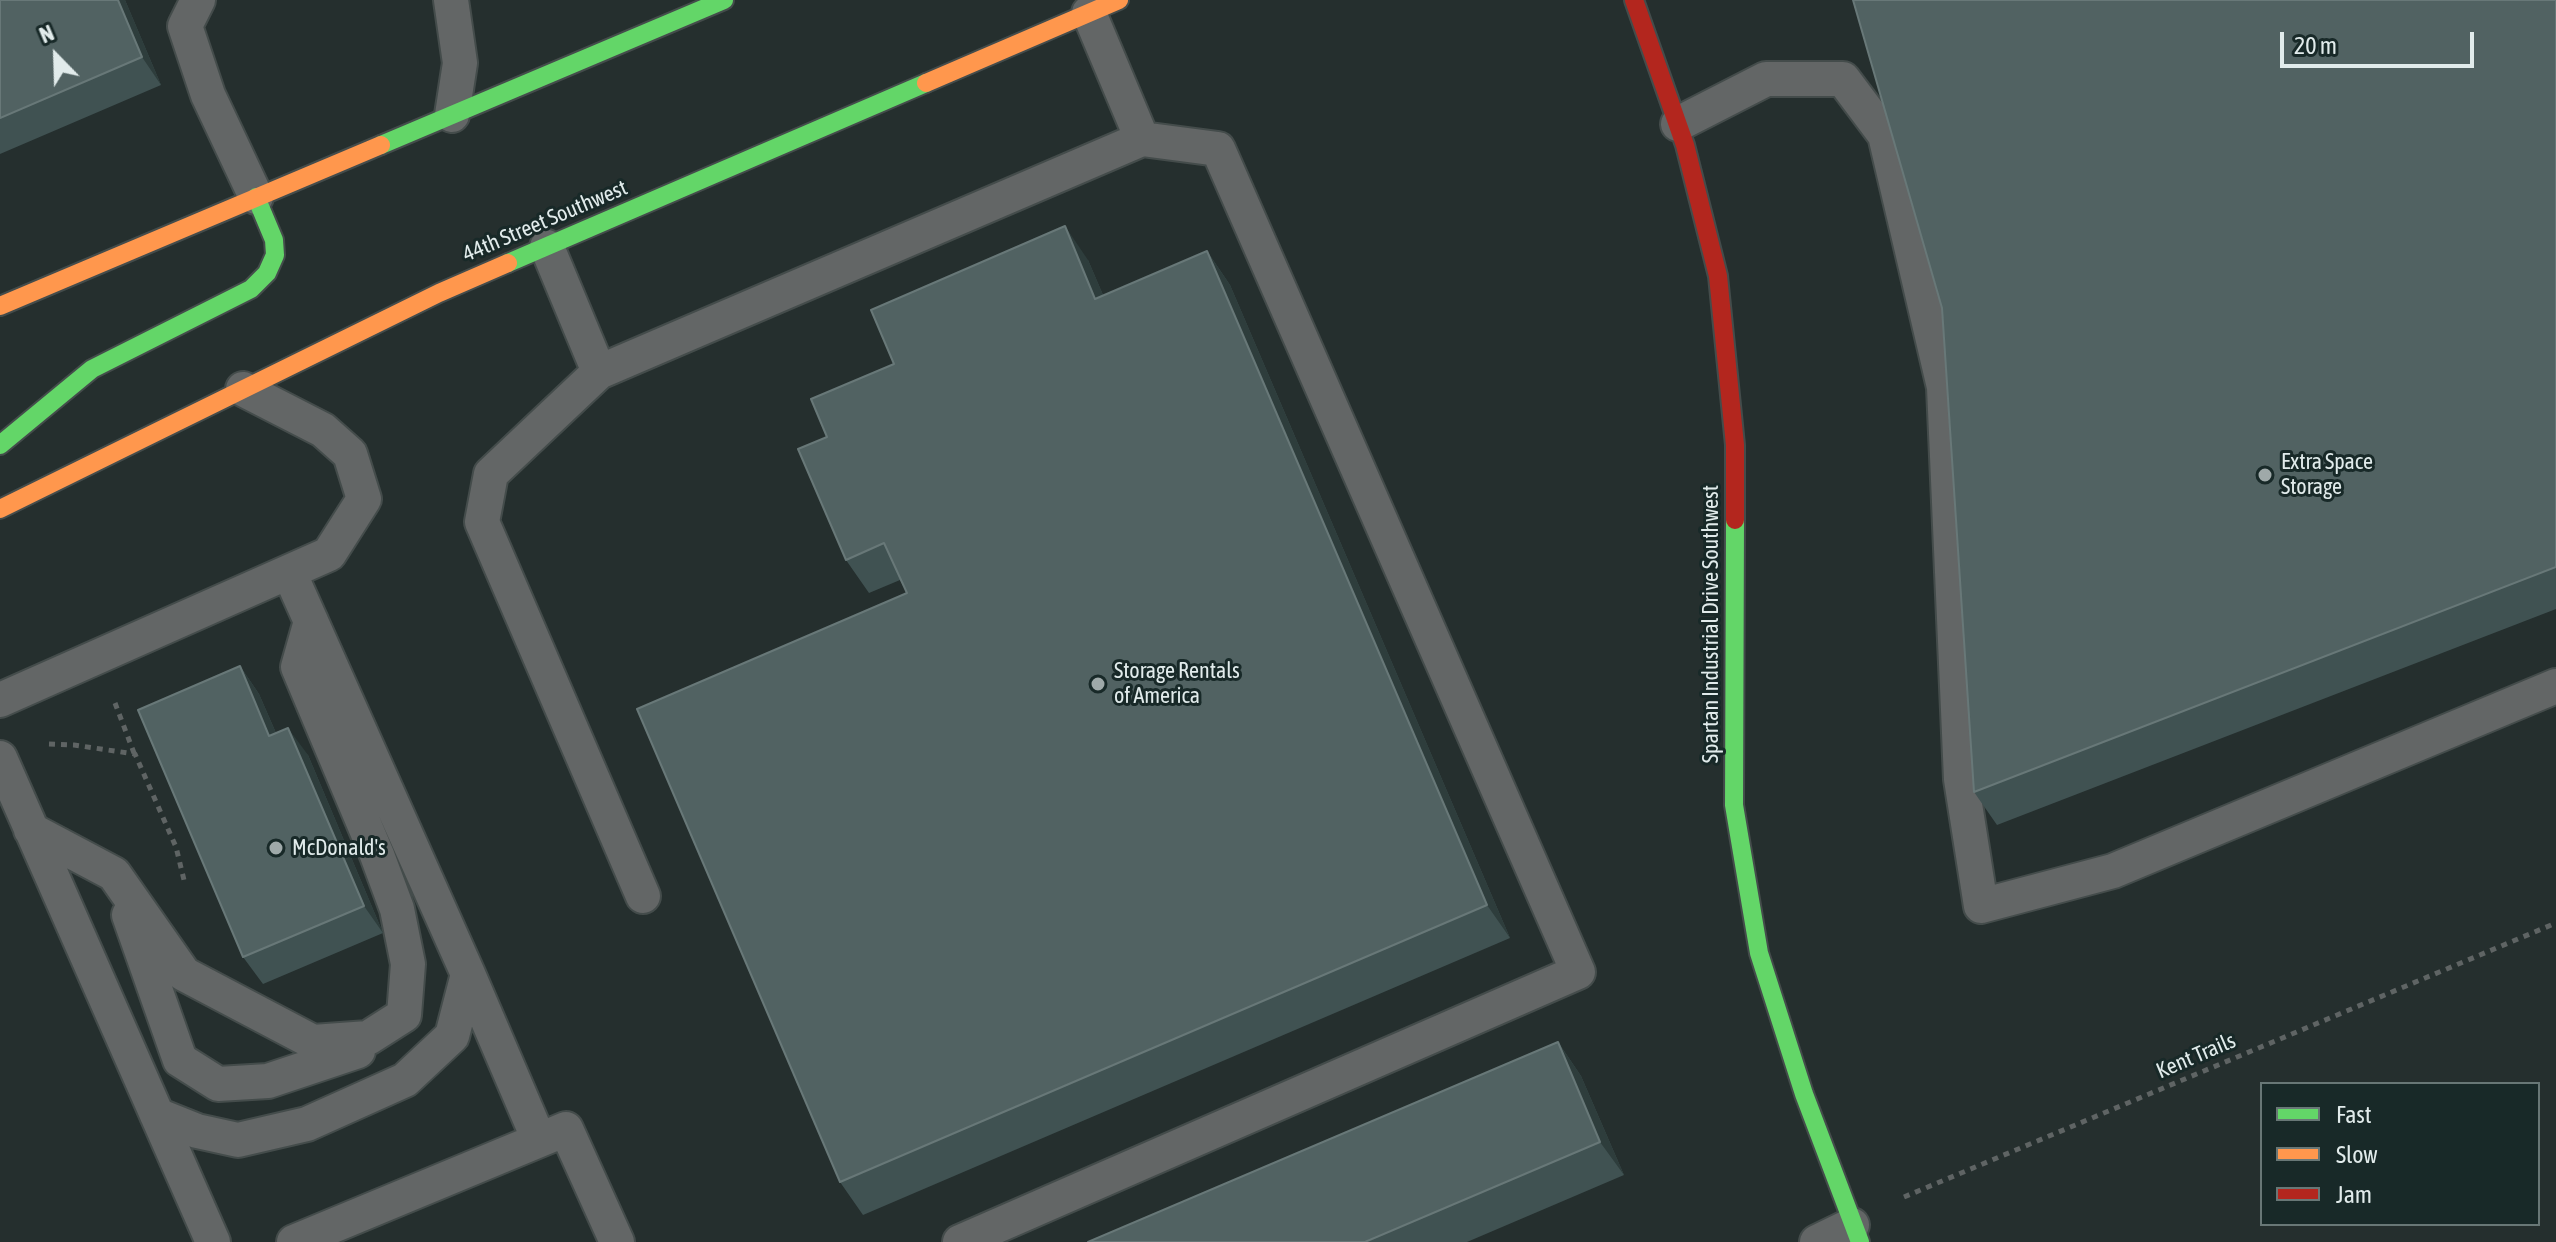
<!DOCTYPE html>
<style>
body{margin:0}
#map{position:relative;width:2556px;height:1242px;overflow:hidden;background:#252f2e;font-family:"Asap Condensed",sans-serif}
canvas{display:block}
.legend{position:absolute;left:2260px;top:1082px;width:280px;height:144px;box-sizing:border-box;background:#182928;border:2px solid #687776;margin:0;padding:10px 14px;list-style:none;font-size:24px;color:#e1ebeb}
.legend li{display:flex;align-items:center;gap:16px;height:40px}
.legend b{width:40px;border:2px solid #687776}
.north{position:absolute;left:16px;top:16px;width:80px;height:80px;-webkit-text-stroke:6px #182928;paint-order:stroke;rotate:337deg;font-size:22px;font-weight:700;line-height:32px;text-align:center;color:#e1ebeb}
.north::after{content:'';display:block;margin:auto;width:28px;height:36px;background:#e1ebeb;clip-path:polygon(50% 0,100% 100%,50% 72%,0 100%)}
.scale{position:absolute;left:2280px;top:32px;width:194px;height:36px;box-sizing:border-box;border:4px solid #e1ebeb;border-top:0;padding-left:10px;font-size:24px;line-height:28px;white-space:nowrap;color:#e1ebeb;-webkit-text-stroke:6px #182928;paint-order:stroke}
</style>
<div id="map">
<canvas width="2556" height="1242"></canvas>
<ul class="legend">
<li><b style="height:10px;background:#63d668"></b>Fast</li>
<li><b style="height:10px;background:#ff974d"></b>Slow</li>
<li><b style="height:10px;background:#b3261e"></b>Jam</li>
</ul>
<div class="north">N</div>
<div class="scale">20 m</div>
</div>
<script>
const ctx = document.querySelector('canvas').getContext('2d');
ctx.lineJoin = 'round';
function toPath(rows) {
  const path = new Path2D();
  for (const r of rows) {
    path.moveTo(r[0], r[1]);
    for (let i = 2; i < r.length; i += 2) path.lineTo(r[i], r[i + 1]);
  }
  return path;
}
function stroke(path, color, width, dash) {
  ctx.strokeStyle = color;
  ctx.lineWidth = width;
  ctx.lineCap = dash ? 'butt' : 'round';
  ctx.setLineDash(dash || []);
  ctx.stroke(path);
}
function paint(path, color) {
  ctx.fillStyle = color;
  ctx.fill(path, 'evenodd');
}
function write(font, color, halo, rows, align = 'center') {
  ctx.font = font + ' "Asap Condensed",sans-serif';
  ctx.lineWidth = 6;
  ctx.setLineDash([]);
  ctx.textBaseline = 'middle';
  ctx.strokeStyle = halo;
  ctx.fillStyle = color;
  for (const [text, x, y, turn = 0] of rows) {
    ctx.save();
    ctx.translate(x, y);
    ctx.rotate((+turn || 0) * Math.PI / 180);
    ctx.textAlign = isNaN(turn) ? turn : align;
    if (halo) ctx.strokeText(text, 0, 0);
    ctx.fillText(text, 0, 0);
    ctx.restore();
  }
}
const lane = toPath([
 [198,0,185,26,208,95,256,197],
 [451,0,460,63,452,115],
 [1089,13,1142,139],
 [1678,124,1766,79,1843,79,1885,135,1944,387,1961,779,1981,906,2113,871,2556,686],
 [547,247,599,372,491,474,482,522,643,896],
 [599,372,1142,139,1218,149,1578,972,960,1242],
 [289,572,468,974,539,1140],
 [0,700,329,554,364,499,350,454,323,430,243,389],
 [0,758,213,1242],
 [31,830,114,874,184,974,313,1042,368,1038,404,1015,408,964,397,909,377,855,298,667,311,621],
 [129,915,180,1060,218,1084,268,1081,358,1051],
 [157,1115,197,1131,238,1140,307,1124,405,1080,452,1036,468,974],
 [294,1242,566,1129,617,1242],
 [1817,1242,1852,1225]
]);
const fast = toPath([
 [381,145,724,0],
 [508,263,926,83],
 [0,445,92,369,251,289,267,273,275,255,274,240,256,197],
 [1735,520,1734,805,1759,953,1804,1094,1860,1242]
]);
const slow = toPath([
 [926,83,1119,0],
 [0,306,381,145],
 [0,509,439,293,508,263]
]);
const jam = toPath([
 [1634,0,1685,145,1718,276,1735,445,1735,520]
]);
stroke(lane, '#444c4b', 38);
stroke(fast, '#444c4b', 22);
stroke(slow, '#444c4b', 22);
stroke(jam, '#444c4b', 22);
stroke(toPath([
 [115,703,134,753],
 [49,744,74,745,135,754,176,847,184,880],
 [1904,1197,2556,923]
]), '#5f6464', 5, [6, 6]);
stroke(lane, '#636666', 34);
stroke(fast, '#63d668', 18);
stroke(slow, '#ff974d', 18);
stroke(jam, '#b3261e', 18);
paint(toPath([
 [0,0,125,0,161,85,0,154],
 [2556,0,2556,609,1997,825,1974,792],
 [1207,251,1230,285,1510,938,863,1215,840,1182,907,593,900,580,869,593,846,560,827,437,894,364,1088,260,1103,295],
 [240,666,259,694,276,733,308,755,383,933,263,984,243,957],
 [1558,1042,1581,1076,1624,1175,1467,1242,1088,1242]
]), '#405252');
paint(toPath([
 [118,0,125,0,161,85,142,57],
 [1065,226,1088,260,1119,332,1095,299],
 [1207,251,1230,285,1510,938,1487,905],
 [240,666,259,694,289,763,269,736],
 [288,728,308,755,383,933,364,906],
 [1558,1042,1581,1076,1624,1175,1600,1142]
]), '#2e3d3c');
const building = toPath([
 [0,0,118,0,142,57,0,118,0,0],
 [1853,0,2556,0,2556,567,1974,792,1942,308,1853,0],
 [1065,226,1095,299,1207,251,1487,905,840,1182,637,709,907,593,884,543,846,560,798,449,827,437,811,399,894,364,871,310,1065,226],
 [240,666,269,736,288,728,364,906,243,957,138,710,240,666],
 [1558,1042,1600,1142,1365,1242,1088,1242,1558,1042]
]);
paint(building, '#516262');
stroke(building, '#687878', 2);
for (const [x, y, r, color] of [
 [2265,475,8,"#9fa9a9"],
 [1098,684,8,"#9fa9a9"],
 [276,848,8,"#9fa9a9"]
]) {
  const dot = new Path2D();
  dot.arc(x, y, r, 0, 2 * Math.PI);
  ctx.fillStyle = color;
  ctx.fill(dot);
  stroke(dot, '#182928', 3);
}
write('22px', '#e1ebeb', '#182928', [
 ["44th Street Southwest",545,221,-23],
 ["Spartan Industrial Drive Southwest",1711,624,-90],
 ["Kent Trails",2196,1056,-23]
]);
write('22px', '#e1ebeb', '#182928', [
 ["Extra Space",2281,462],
 ["Storage",2281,487],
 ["Storage Rentals",1114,671],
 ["of America",1114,696],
 ["McDonald's",292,848]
], 'left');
</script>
